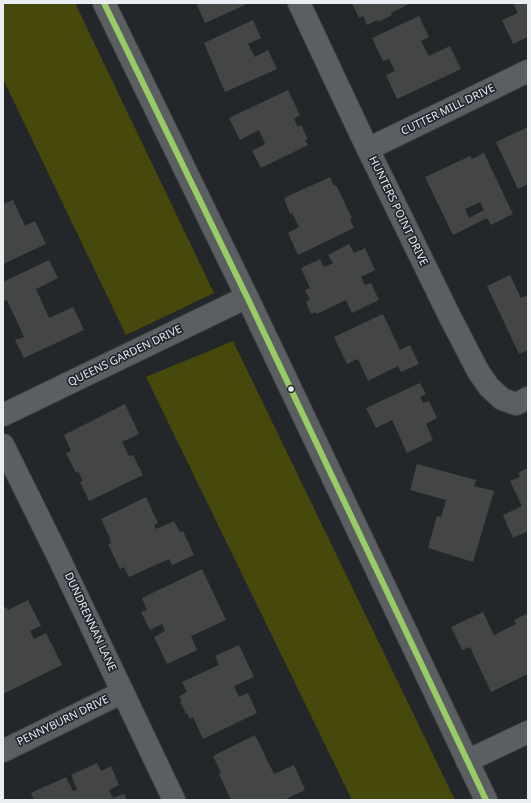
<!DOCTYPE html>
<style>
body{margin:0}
#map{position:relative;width:531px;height:803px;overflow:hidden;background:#24272a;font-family:"Noto Sans",sans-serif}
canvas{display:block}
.frame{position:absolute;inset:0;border:4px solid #e9eef3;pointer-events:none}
</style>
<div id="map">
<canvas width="531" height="803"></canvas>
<div class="frame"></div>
</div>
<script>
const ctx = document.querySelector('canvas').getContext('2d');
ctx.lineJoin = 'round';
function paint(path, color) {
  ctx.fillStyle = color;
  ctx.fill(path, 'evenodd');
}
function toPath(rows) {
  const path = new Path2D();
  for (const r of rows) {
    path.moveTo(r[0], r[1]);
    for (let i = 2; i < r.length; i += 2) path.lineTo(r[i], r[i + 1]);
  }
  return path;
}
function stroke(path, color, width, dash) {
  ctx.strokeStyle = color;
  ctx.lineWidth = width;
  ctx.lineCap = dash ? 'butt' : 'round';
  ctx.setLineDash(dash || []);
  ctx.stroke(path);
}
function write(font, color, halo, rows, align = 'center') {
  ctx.font = font + ' "Noto Sans",sans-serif';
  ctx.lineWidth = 3.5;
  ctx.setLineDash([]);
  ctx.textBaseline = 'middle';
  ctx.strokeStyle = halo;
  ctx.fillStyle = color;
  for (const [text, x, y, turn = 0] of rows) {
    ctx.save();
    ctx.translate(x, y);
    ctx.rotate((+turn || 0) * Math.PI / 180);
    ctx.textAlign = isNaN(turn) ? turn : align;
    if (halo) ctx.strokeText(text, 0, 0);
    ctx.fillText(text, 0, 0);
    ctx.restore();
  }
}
paint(toPath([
 [3,3,75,3,214,293,126,335,3,79],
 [233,341,455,800,352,800,146,377]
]), '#47490c');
paint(toPath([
 [196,3,249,3,205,23],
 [352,3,411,3,391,13,392,15,378,22,377,20,367,25,363,16,359,18],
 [513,3,528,3,528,37,513,44,502,20,518,13],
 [419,16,429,37,421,41,429,56,450,46,461,69,397,99,386,75,395,71,389,59,383,61,372,38],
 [253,20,261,38,248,44,255,57,268,50,277,69,225,92,204,43],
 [288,90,300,115,294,119,298,127,301,125,308,139,305,140,308,145,261,168,252,151,265,144,259,130,240,140,229,118],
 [528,127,528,184,518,189,496,142],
 [484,153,513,214,491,225,487,218,453,235,425,177,470,156,472,159],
 [480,202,484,210,469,218,465,209],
 [330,177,334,186,336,185,352,218,350,219,354,228,298,255,288,233,299,227,292,213,290,214,284,198],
 [13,200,25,226,35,221,46,244,3,264,3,204],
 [349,244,354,253,365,248,375,270,361,277,365,285,371,283,379,300,352,313,346,300,317,314,316,312,311,314,306,302,310,300,305,290,310,288,301,268,320,259,324,267,333,263,328,255],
 [49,260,58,278,36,289,49,318,73,307,84,330,24,358,15,340,24,337,7,300,3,302,3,282],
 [510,275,521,298,528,295,528,350,519,354,487,286],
 [383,314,400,350,410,345,419,364,401,372,398,366,368,381,358,359,347,364,334,337],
 [420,383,426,394,420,397,423,403,429,401,437,418,426,424,433,440,407,453,392,420,376,428,366,408],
 [125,404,139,434,122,442,129,456,133,455,143,475,89,501,80,482,83,481,78,471,76,473,66,453,71,451,64,435],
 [417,464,476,480,474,486,494,491,473,562,428,548,437,516,441,517,446,500,410,490],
 [528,468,528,531,513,538,503,515,522,506,510,481,520,477,518,473],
 [146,497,158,523,154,525,156,529,174,521,180,532,183,531,194,555,172,565,169,559,129,577,124,567,120,569,108,544,111,543,109,536,101,519],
 [202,569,226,620,191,636,197,650,167,664,154,637,165,631,162,624,150,630,141,612,147,610,142,598],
 [28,600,41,626,30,631,34,639,46,633,62,665,3,694,3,608,6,607,8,610],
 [483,612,494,635,516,624,514,620,528,613,528,674,491,692,470,647,462,650,451,627],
 [239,645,254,677,234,686,239,697,248,693,257,713,203,739,193,717,190,719,187,713,186,714,180,701,182,701,179,696,187,692,182,682,219,665,215,656],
 [255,735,274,774,294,765,305,790,284,800,231,800,219,774,221,773,213,756],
 [97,763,101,771,111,766,119,785,109,790,113,798,124,794,127,800,34,800,31,793,66,777,73,791,77,790,71,775]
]), '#444545');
const street = toPath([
 [299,3,363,139,449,315,478,371,489,387,502,399,516,404,528,398],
 [368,149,528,71],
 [3,415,247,297],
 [3,445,57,554,174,800],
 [3,751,123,692],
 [467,761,528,732]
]);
const secondary = toPath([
 [104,3,247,297,486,800]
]);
stroke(street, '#414448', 24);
stroke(secondary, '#414448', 24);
stroke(street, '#5c5f61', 22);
stroke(secondary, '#5c5f61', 22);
stroke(toPath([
 [104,3,247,297,486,800]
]), '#98cc67', 6);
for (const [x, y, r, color] of [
 [291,389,3.5,"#e9eef3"]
]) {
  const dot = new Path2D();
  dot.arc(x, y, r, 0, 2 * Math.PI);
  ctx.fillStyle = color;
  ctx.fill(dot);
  stroke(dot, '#20272e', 1.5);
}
write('11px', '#e9eef3', '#20272e', [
 ["CUTTER MILL DRIVE",448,110,-26],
 ["HUNTERS POINT DRIVE",398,211,64],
 ["QUEENS GARDEN DRIVE",125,356,-26],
 ["DUNDRENNAN LANE",90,622,65],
 ["PENNYBURN DRIVE",63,721,-26]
]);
</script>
